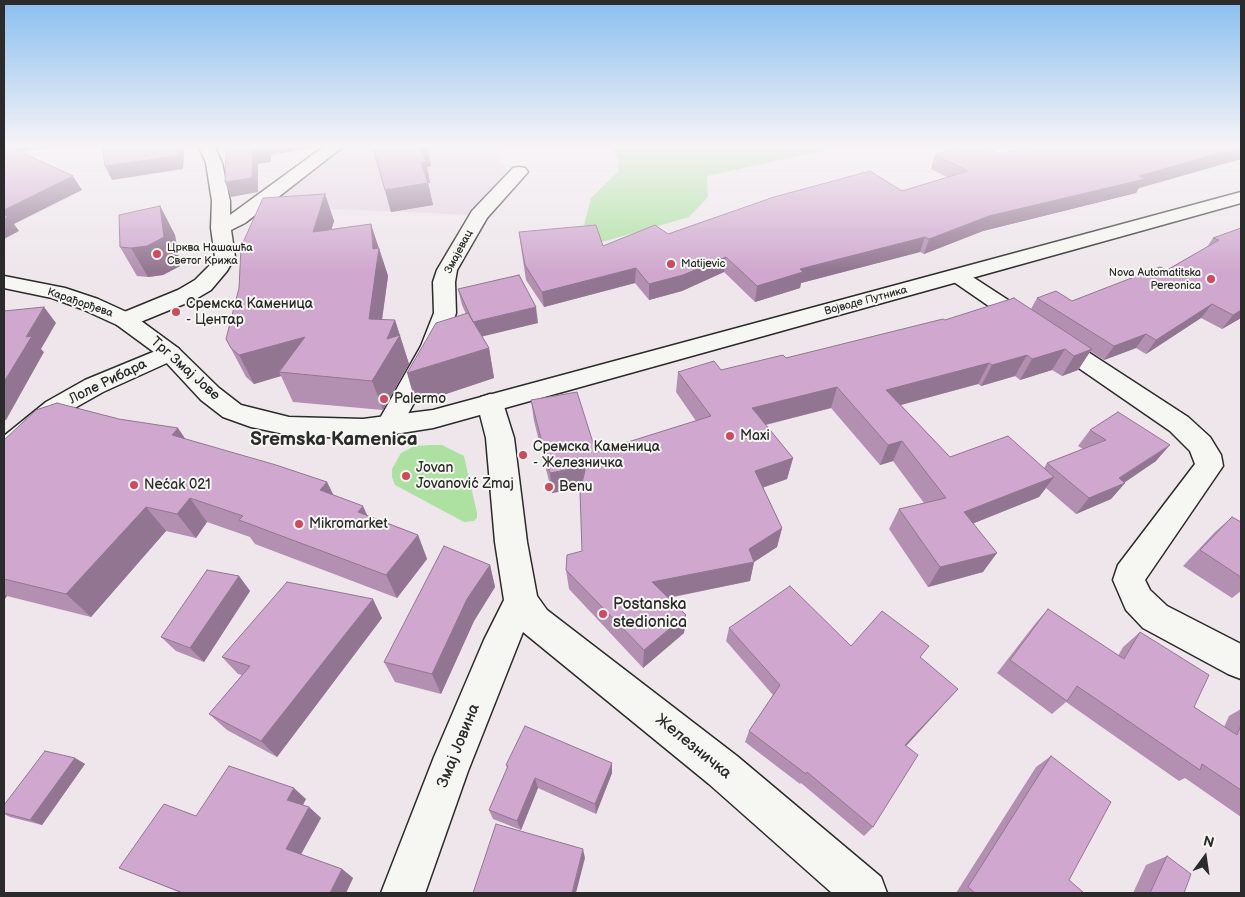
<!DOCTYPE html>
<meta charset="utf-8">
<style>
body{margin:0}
#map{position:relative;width:1245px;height:897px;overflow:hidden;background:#eee6eb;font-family:"Balsamiq Sans",sans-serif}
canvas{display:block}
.frame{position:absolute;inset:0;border:5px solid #2b2b2b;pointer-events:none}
.north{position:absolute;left:1180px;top:832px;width:50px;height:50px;-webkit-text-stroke:4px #f6f6f2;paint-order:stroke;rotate:14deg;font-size:14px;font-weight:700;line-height:20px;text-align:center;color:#2b2b2b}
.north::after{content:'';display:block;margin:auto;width:18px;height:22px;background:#2b2b2b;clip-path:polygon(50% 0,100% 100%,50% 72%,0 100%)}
</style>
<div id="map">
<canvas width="1245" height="897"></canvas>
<div class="frame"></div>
<div class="north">N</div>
</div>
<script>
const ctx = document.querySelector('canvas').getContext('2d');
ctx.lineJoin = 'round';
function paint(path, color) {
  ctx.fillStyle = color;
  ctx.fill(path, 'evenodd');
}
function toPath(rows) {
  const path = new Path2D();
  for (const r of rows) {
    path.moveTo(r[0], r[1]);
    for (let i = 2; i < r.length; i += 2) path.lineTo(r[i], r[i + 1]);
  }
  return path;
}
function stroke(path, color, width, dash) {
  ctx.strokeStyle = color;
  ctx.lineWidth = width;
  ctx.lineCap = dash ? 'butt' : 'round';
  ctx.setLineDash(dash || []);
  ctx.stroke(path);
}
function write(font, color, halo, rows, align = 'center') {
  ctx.font = font + ' "Balsamiq Sans",sans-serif';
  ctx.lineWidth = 4;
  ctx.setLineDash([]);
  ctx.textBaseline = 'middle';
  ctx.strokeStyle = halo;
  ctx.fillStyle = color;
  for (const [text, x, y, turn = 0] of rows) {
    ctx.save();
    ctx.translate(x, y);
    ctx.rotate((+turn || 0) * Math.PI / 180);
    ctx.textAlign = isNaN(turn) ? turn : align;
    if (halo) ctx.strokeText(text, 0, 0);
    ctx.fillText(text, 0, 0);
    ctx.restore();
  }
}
paint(toPath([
 [346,145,535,145,497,152,507,171,469,215,268,206]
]), '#e5d3e3');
paint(toPath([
 [610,145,850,145,707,176,708,197,689,217,602,242,584,225,591,198,618,172,619,160],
 [431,445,442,445,464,456,477,513,477,518,474,521,464,522,395,485,392,477,392,469,401,453,415,446]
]), '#ade1a2');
const minor = toPath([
 [198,145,214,145,222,163,230,201,230,215,326,145,345,145,245,223,231,230,235,257,227,271,211,290,194,300,133,325,125,327,117,325,114,320,117,315,178,290,195,280,211,264,215,257,211,228,212,201,206,163,198,145],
 [519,167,525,168,528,172,487,218,457,270,455,282,456,313,445,346,397,434,388,436,379,434,375,427,421,346,434,313,433,282,437,270,472,211,513,168,519,167],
 [958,270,965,272,1188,417,1210,437,1221,455,1223,466,1145,580,1150,590,1167,606,1241,644,1241,679,1228,674,1143,628,1126,610,1113,580,1118,565,1195,464,1190,451,1170,431,951,280,947,276,951,272,958,270],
 [170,345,178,348,182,353,178,358,103,392,64,414,14,459,4,462,4,436,46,402,85,380,170,345],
 [490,394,499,397,503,403,514,438,527,542,537,596,547,610,737,756,881,877,887,893,832,893,709,784,523,632,468,771,425,893,381,893,434,757,484,640,504,600,495,542,486,438,477,403,481,397,490,394]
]);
const major = toPath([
 [1241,192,1241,203,433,428,363,439,289,435,251,427,223,417,201,400,162,358,117,325,82,309,52,298,4,288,4,276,65,288,98,299,133,315,178,348,219,388,241,405,289,417,363,419,433,410,1241,192]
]);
stroke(minor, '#2b2b2b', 3);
stroke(major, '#2b2b2b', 3);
paint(minor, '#f6f6f2');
paint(major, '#f6f6f2');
paint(toPath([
 [380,145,427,145,431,166,427,167,430,183,428,183,433,205,391,212,374,151,381,150],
 [1241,145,1241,159,1139,188,1136,193,983,231,924,254,920,252,801,283,800,288,755,302,724,272,682,291,649,300,635,283,544,307,526,280,521,247,519,232,603,246,902,191,947,177,931,169,935,155,1000,154],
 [325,194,334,221,331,229,379,248,388,276,382,320,395,320,409,364,383,410,293,402,281,376,254,384,246,377,226,339],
 [160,206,175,235,180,266,163,275,148,277,137,276,120,247],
 [1241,228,1241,318,1222,329,1201,318,1146,354,1136,348,1104,360,1090,351,1078,370,1062,376,1052,370,1020,380,1015,376,981,386,978,384,901,405,950,457,1044,468,1047,463,1083,449,1078,446,1090,430,1156,461,1124,482,1125,483,1111,499,1076,514,1046,488,1039,497,974,523,983,572,928,587,889,529,899,509,924,503,893,461,880,465,831,408,766,425,793,458,787,479,763,487,782,528,777,547,754,562,750,581,669,598,686,615,684,633,643,668,569,589,566,570,582,551,581,488,552,493,534,421,531,400,596,452,696,421,676,392,678,372,721,370,786,358,945,320,1031,309,1037,298,1072,301,1167,270,1207,247,1213,238],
 [458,289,538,323,482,336,489,348,494,378,416,404,466,314,462,305],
 [186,439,327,482,334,496,367,515,418,535,427,559,397,598,255,544,250,537,207,522,196,538,166,531,91,617,7,596,4,600,4,440],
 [1232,517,1241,522,1241,591,1232,598,1183,566,1215,532],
 [490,565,495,587,474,621,441,694,395,682,384,662],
 [239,576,250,591,204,662,176,651,161,637],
 [1048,609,1118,656,1123,647,1140,632,1194,707,1224,727,1229,716,1241,709,1241,817,1185,778,1179,781,1066,702,1052,714,997,673,1035,624],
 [382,618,277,757,227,730,209,714,242,675,238,674,222,657],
 [729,628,851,646,921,658,958,689,906,746,873,827,864,836,801,783,800,784,745,742,749,731,773,695,726,641],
 [1051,756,1069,880,1084,893,956,893,1036,767],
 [75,758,85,764,42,825,10,817,4,814,4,805],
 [506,765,612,773,596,814,538,788,521,830,493,819,489,810,507,768],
 [306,799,303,805,309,807,321,818,301,854,342,869,353,878,346,893,181,893,119,868,196,816],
 [1167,856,1184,893,1133,893,1146,865]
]), '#b390b2');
paint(toPath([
 [4,145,64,145,5,154],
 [178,145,185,145,183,169,112,180,105,166],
 [266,145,317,145,318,147,271,155,271,162,258,164,258,192,231,197,225,182,253,150],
 [427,145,431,166,427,167,430,183,428,183,433,205,391,212,385,190,420,146],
 [1241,147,1241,159,1139,188,1136,193,983,231,924,254,929,239,989,216,1139,176],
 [73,176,82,190,14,224,19,231,4,239,4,210],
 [325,194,334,221,323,259,313,232],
 [160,206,175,235,180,266,163,275,148,277,131,248],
 [371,224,388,276,378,348,369,319,373,249],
 [925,237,920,252,801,283,800,288,755,302,757,286,800,269],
 [726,257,724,272,682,291,649,300,649,284],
 [636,268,635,283,544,307,542,292],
 [1212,304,1201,318,1146,354,1156,340],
 [44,307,56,323,41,349,44,352,6,420,4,420,4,382,26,337],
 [536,307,538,323,476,338,473,322],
 [1241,310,1241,318,1222,329,1233,315],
 [395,320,409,364,383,410,372,381,387,339],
 [1146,334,1136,348,1104,360,1114,346],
 [305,337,279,372,281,376,254,384,239,355],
 [489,348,494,378,416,404,407,373],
 [1065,349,1052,370,1020,380,1032,359],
 [1092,349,1078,370,1062,376,1074,356],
 [1027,355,1015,376,981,386,992,365],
 [989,363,978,384,878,411,886,390],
 [837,387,831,408,748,429,752,408],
 [178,428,195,453,172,435],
 [902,441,893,461,880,465,888,445],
 [1170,445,1156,461,1121,485,1125,483,1111,499,1076,514,1089,498],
 [793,458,787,479,751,492,755,471],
 [586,466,587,486,552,493,550,473],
 [1054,477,1039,497,952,532,964,512],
 [327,482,339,507,320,490],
 [190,498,207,522,196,538,177,514],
 [363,506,374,530,358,512],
 [146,507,166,531,91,617,66,594],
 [782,528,777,547,754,562,750,581,651,601,652,582,749,549],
 [418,535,427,559,397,598,386,575],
 [997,553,983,572,928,587,940,567],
 [490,565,495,587,474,621,441,694,432,674,467,599],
 [239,576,250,591,204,662,190,648],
 [4,594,7,596,4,600],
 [373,599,382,618,277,757,261,741],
 [686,615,684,633,643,668,644,650],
 [958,689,947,701,896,757,905,745],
 [75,758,85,764,42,825,30,820],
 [612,763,612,773,596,814,595,804],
 [535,778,538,788,521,830,517,821],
 [294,788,306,799,300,810,287,800],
 [309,807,321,818,299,858,286,849],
 [583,849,585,858,576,893,572,893],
 [342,869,353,878,346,893,330,893]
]), '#927691');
const building = toPath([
 [4,145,6,145,73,176,4,210,4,145],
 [102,145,178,145,177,156,105,166,102,145],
 [224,145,266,145,266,148,253,150,252,178,225,182,226,154,224,145],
 [381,145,427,145,420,146,426,162,421,163,428,183,385,190,374,151,382,150,381,145],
 [964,145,979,145,1000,154,1036,145,1241,145,1241,147,1139,176,1145,179,989,216,929,239,925,237,800,269,803,272,757,286,726,257,683,275,649,284,636,268,542,292,525,265,519,232,596,225,603,246,655,225,668,234,774,197,870,171,902,191,968,171,935,155,964,145],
 [325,194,313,232,371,224,373,249,379,248,369,319,395,320,387,339,400,335,372,381,279,372,305,337,239,355,231,348,226,339,239,288,241,247,263,198,325,194],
 [160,206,164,237,147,246,131,248,120,247,119,215,160,206],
 [4,215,9,217,4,219,4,215],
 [1241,228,1241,310,1233,315,1212,304,1156,340,1146,334,1114,346,1037,298,1056,291,1072,301,1160,267,1167,270,1219,240,1213,238,1241,228],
 [519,275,536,307,473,322,458,289,519,275],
 [1014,298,1092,349,1074,356,1065,349,1032,359,1027,355,992,365,989,363,886,390,950,457,1008,436,1054,477,964,512,997,553,940,567,899,509,946,498,902,441,888,445,837,387,752,408,793,458,755,471,782,528,749,549,754,562,652,582,686,615,644,650,566,570,567,555,582,551,580,492,586,466,550,473,531,400,577,392,596,452,711,416,678,372,714,361,721,370,783,355,786,358,943,319,945,320,1014,298],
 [44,307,26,337,32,336,4,382,4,311,44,307],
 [468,313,489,348,407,373,436,323,468,313],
 [57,403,119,419,178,428,172,435,276,465,327,482,320,490,363,506,358,512,418,535,386,575,239,520,243,516,190,498,177,514,146,507,66,594,4,579,4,440,36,410,57,403],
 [1118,412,1170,445,1119,478,1125,483,1089,498,1047,463,1106,440,1090,430,1118,412],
 [1232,517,1241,522,1241,577,1200,550,1232,517],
 [444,546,490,565,467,599,432,674,384,662,444,546],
 [207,570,239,576,190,648,161,637,207,570],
 [287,582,373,599,261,741,209,714,250,666,222,657,287,582],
 [790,586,851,646,882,611,929,646,920,657,958,689,905,745,918,755,873,827,807,772,806,774,749,731,780,685,729,628,790,586],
 [1048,609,1124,659,1140,632,1209,675,1194,707,1237,735,1241,725,1241,790,1202,764,1200,770,1077,686,1067,701,1010,660,1048,609],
 [525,726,612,763,595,804,535,778,517,821,489,810,508,766,506,765,525,726],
 [45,751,75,758,30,820,4,813,4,805,45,751],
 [1051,756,1111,802,1069,880,1084,893,975,893,968,887,1051,756],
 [229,766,294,788,287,800,309,807,286,849,342,869,330,893,183,893,119,868,164,804,196,816,229,766],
 [496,824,583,849,572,893,473,893,496,824],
 [1167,856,1191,874,1184,893,1150,893,1167,856]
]);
paint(building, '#d0a8cf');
stroke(building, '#927691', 1);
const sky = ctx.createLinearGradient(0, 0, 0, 271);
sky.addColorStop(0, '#89bfef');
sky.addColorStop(0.54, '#f7f4f6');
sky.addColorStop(1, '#f7f4f600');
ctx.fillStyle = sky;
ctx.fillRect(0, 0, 1245, 271);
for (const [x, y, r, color] of [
 [157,254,5,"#d1495b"],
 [671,264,5,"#d1495b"],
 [1211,279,5,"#d1495b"],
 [176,312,5,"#d1495b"],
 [384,399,5,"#d1495b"],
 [730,436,5,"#d1495b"],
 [523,455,5,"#d1495b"],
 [406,476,5,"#d1495b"],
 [134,485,5,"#d1495b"],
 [549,487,5,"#d1495b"],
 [299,524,5,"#d1495b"],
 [603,614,5,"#d1495b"]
]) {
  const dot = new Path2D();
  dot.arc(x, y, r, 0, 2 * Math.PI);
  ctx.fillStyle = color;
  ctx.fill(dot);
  stroke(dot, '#f6f6f2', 2);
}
write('11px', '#2b2b2b', '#f6f6f2', [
 ["Црква Нашашћа",167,248],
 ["Светог Крижа",167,261],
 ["Matijevic",681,264],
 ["Nova Automatitska",1201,273,"right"],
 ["Pereonica",1201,286,"right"]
], 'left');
write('11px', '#2b2b2b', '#f6f6f2', [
 ["Змајевац",459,252,-62],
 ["Војводе Путника",866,301,-15],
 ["Карађорђева",80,303,19]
]);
write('14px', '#2b2b2b', '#f6f6f2', [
 ["Сремска Каменица",186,304],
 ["- Центар",186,320],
 ["Palermo",394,399],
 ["Maxi",740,436],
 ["Сремска Каменица",533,447],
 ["- Железничка",533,463],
 ["Jovan",416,468],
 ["Jovanović Zmaj",416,484],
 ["Nećak 021",144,485],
 ["Benu",559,487],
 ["Mikromarket",309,524]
], 'left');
write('14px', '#2b2b2b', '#f6f6f2', [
 ["Трг Змај Јове",185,369,42],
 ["Лоле Рибара",108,382,-26]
]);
write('16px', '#2b2b2b', '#f6f6f2', [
 ["Postanska",613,605],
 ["stedionica",613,623]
], 'left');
write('16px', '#2b2b2b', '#f6f6f2', [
 ["Змај Јовина",459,746,-68],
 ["Железничка",693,747,39]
]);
write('bold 19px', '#2b2b2b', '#f6f6f2', [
 ["Sremska Kamenica",334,440]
]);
</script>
